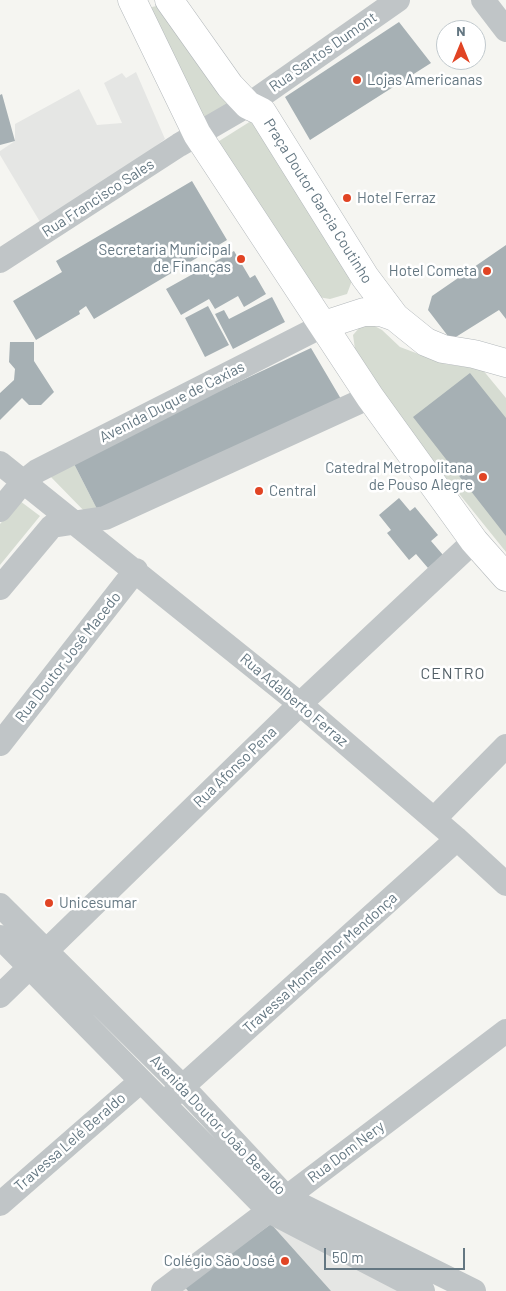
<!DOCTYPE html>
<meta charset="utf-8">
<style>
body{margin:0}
#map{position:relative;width:506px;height:1291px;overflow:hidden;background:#f5f5f1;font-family:Barlow,sans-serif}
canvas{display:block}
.north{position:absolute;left:436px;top:20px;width:50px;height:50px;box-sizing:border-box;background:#fff;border:1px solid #c1c9cd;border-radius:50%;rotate:0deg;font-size:14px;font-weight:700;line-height:20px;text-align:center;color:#647782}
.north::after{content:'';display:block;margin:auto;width:18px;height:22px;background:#e14424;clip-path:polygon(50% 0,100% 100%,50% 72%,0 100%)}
.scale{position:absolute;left:324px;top:1248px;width:141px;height:22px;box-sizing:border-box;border:2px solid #647782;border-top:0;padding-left:6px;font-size:15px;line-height:18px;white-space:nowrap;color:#647782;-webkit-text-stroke:4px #fff;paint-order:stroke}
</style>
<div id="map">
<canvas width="506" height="1291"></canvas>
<div class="north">N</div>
<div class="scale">50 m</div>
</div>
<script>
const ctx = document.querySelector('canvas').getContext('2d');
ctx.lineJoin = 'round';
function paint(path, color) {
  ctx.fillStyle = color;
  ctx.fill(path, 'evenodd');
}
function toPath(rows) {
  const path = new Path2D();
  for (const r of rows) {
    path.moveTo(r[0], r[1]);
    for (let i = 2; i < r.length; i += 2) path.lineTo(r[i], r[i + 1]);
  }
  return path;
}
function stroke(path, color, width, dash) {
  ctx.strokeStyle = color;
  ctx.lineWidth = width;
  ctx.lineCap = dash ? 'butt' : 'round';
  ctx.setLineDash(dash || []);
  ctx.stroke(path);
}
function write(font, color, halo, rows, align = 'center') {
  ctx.font = font + ' Barlow,sans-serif';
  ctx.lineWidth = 5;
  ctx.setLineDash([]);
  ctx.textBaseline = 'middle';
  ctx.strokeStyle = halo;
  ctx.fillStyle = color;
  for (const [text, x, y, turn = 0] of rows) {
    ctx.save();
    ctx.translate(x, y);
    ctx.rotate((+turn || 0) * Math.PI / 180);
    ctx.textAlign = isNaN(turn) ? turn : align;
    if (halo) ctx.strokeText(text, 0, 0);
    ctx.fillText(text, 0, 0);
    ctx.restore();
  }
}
paint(toPath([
 [136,72,165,139,46,232,0,155,0,151,15,141,15,124,79,89,97,125,122,123,104,83,122,73,126,78],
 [275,1221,409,1291,179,1291]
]), '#e5e6e4');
paint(toPath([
 [165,4,236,105,199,127,145,17,152,7],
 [251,121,353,278,347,294,330,299,312,296,216,143],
 [369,323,382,330,400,347,445,364,482,369,506,398,506,552,411,434,355,349,353,335,360,327],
 [72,460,98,511,89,516,48,474],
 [20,501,40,516,0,565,0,524]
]), '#d6dcd2');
paint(toPath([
 [399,22,431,63,310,140,285,97],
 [2,94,15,141,0,145,0,95],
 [192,181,227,240,94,319,86,306,79,311,80,314,36,340,13,301,62,272,56,261],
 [506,245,506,319,499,310,451,340,428,310,432,296],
 [234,251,250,278,255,275,266,294,244,307,238,296,215,309,209,299,181,315,166,289],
 [272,297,285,322,233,349,215,314,224,310,229,319],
 [208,306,229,345,205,357,185,318],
 [10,342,34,342,34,361,54,392,41,405,29,405,22,398,0,420,0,393,14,380,15,369,9,362],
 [311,348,341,399,98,511,72,460],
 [470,373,506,418,506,536,413,417],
 [399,498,410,511,415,507,438,535,431,541,443,555,428,568,416,554,409,560,387,533,391,530,379,515],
 [271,1224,331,1291,188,1291,185,1287]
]), '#a6b0b4');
const major = toPath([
 [132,0,197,134,370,397,474,541,506,577],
 [169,0,230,86,248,105,262,112,365,277,395,317,426,342,443,349,474,354,506,363],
 [324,325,364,312,381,312,395,317]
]);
stroke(major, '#b3b8bb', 29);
stroke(toPath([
 [483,0,506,30],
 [0,261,179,145,248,105,398,0],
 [0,463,300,704,457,839,506,884],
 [0,510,23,482,37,471,324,325],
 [0,588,52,526,105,518,370,397],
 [0,744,136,570],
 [434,819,506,746],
 [0,905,183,1087,287,1198,474,1291],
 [0,937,269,1211,423,1291],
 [0,996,300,704,474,541],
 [171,1097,457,839],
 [0,1204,141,1081],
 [163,1291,506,1031]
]), '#c0c5c7', 24);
stroke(major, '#fff', 28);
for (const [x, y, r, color] of [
 [357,80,5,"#e14424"],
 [347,198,5,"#e14424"],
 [241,259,5,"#e14424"],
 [487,271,5,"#e14424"],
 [483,477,5,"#e14424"],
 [259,491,5,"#e14424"],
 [49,903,5,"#e14424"],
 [285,1261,5,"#e14424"]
]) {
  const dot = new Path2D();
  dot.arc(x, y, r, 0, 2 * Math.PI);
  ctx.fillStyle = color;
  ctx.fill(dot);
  stroke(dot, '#fff', 2);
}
write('15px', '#647782', '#fff', [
 ["Rua Santos Dumont",323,52,-35],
 ["Rua Francisco Sales",98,198,-33],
 ["Praça Doutor Garcia Coutinho",318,201,58],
 ["Avenida Duque de Caxias",172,402,-27],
 ["Rua Doutor José Macedo",68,657,-52],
 ["Rua Adalberto Ferraz",294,700,40],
 ["Rua Afonso Pena",235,767,-44],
 ["Travessa Monsenhor Mendonça",320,963,-42],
 ["Avenida Doutor João Beraldo",218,1125,46],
 ["Travessa Lelé Beraldo",70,1142,-41],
 ["Rua Dom Nery",346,1152,-37]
]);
write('15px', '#647782', '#fff', [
 ["Lojas Americanas",367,80],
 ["Hotel Ferraz",357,198],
 ["Secretaria Municipal",231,250,"right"],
 ["de Finanças",231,267,"right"],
 ["Hotel Cometa",477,271,"right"],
 ["Catedral Metropolitana",473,468,"right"],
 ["de Pouso Alegre",473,485,"right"],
 ["Central",269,491],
 ["Unicesumar",59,903],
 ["Colégio São José",275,1261,"right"]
], 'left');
ctx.letterSpacing = '1px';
write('16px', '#525f67', '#fff', [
 ["CENTRO",453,674]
]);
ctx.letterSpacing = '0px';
</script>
